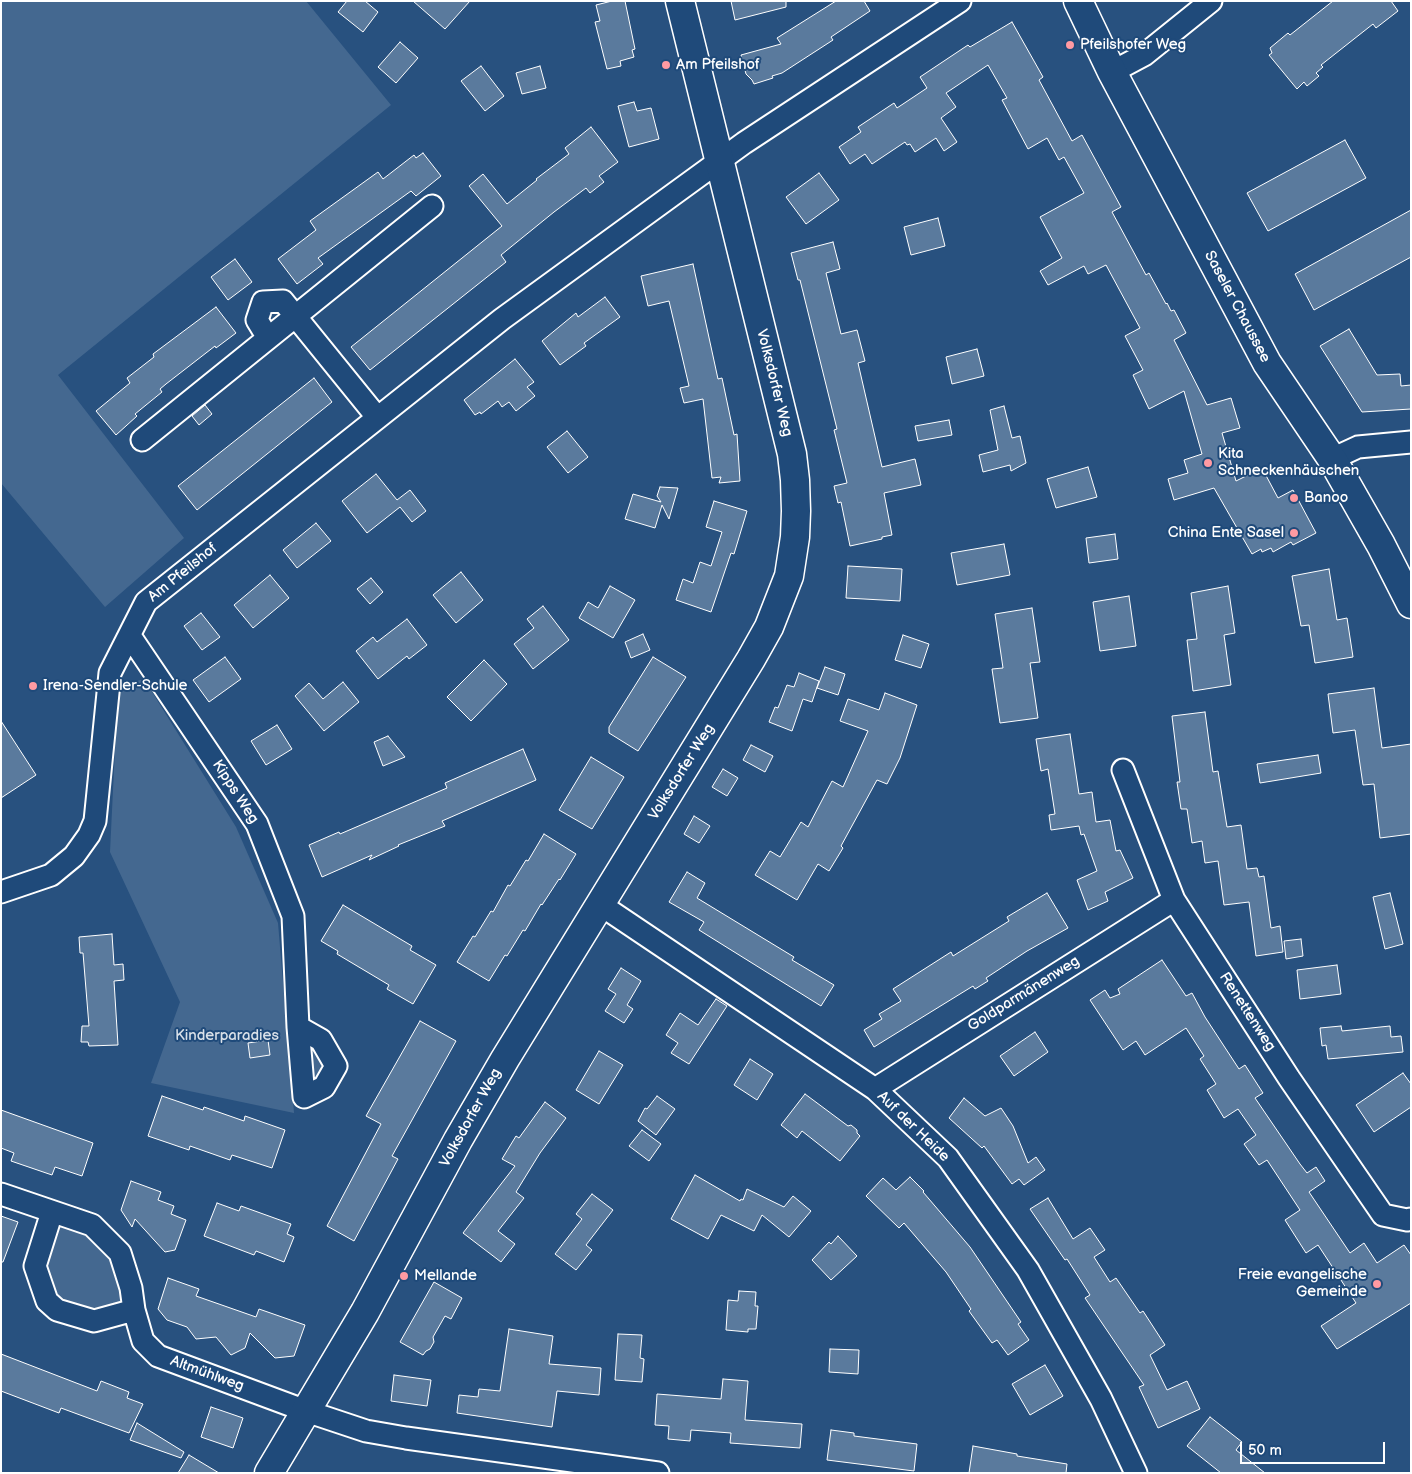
<!DOCTYPE html>
<meta charset="utf-8">
<style>
body{margin:0}
#map{position:relative;width:1412px;height:1474px;overflow:hidden;background:#28517f;font-family:"Balsamiq Sans",sans-serif}
canvas{display:block}
.frame{position:absolute;inset:0;border:2px solid #fff;pointer-events:none}
.scale{position:absolute;left:1240px;top:1442px;width:145px;height:22px;box-sizing:border-box;border:2px solid #fff;border-top:0;padding-left:6px;font-size:15px;line-height:18px;white-space:nowrap;color:#fff;-webkit-text-stroke:4px #1f4a7a;paint-order:stroke}
</style>
<div id="map">
<canvas width="1412" height="1474"></canvas>
<div class="frame"></div>
<div class="scale">50 m</div>
</div>
<script>
const ctx = document.querySelector('canvas').getContext('2d');
ctx.lineJoin = 'round';
function paint(path, color) {
  ctx.fillStyle = color;
  ctx.fill(path, 'evenodd');
}
function toPath(rows) {
  const path = new Path2D();
  for (const r of rows) {
    path.moveTo(r[0], r[1]);
    for (let i = 2; i < r.length; i += 2) path.lineTo(r[i], r[i + 1]);
  }
  return path;
}
function stroke(path, color, width, dash) {
  ctx.strokeStyle = color;
  ctx.lineWidth = width;
  ctx.lineCap = dash ? 'butt' : 'round';
  ctx.setLineDash(dash || []);
  ctx.stroke(path);
}
function write(font, color, halo, rows, align = 'center') {
  ctx.font = font + ' "Balsamiq Sans",sans-serif';
  ctx.lineWidth = 4;
  ctx.setLineDash([]);
  ctx.textBaseline = 'middle';
  ctx.strokeStyle = halo;
  ctx.fillStyle = color;
  for (const [text, x, y, turn = 0] of rows) {
    ctx.save();
    ctx.translate(x, y);
    ctx.rotate((+turn || 0) * Math.PI / 180);
    ctx.textAlign = isNaN(turn) ? turn : align;
    if (halo) ctx.strokeText(text, 0, 0);
    ctx.fillText(text, 0, 0);
    ctx.restore();
  }
}
paint(toPath([
 [1,1,306,1,391,105,58,375,184,538,105,607,1,483],
 [144,679,236,827,278,923,294,1113,151,1083,180,1002,110,852,118,687],
 [312,1048,315,1050,329,1075,313,1081,308,1050],
 [62,1223,84,1233,95,1241,107,1253,117,1270,125,1299,122,1304,94,1311,71,1307,55,1296,44,1261,56,1228]
]), '#446890');
const building = toPath([
 [347,1,365,1,378,12,363,32,338,12,347,1],
 [413,1,470,1,445,29,413,1],
 [612,1,625,1,635,49,632,50,634,57,620,61,621,66,607,69,595,22,600,21,596,5,612,1],
 [731,1,786,1,786,7,735,20,731,1],
 [836,1,864,1,870,11,831,37,833,40,782,73,772,76,773,78,754,84,752,80,746,74,741,55,781,44,777,38,836,1],
 [1333,1,1391,1,1398,11,1376,28,1373,24,1321,65,1323,67,1316,73,1319,76,1307,86,1304,82,1297,89,1269,55,1272,53,1270,48,1288,33,1290,35,1333,1],
 [1012,22,1043,77,1039,80,1072,141,1082,135,1121,207,1112,212,1146,275,1149,273,1166,304,1167,303,1171,311,1174,310,1186,333,1174,340,1207,405,1231,398,1240,428,1222,433,1236,481,1262,468,1278,498,1293,490,1316,533,1293,545,1291,542,1273,552,1271,548,1262,552,1261,549,1252,554,1214,488,1174,500,1168,479,1188,473,1184,460,1202,454,1184,391,1149,409,1133,375,1143,370,1125,336,1140,328,1106,265,1088,274,1084,266,1048,285,1040,271,1062,258,1040,217,1084,193,1064,157,1059,160,1047,138,1028,149,1002,100,1007,98,988,65,946,93,956,107,941,118,957,142,944,151,936,138,915,152,910,144,907,145,905,142,872,164,865,154,850,164,839,147,861,132,858,127,894,103,897,108,927,88,920,77,968,45,970,47,1012,22],
 [400,42,418,58,396,83,378,67,400,42],
 [481,66,504,96,485,111,461,81,481,66],
 [540,66,546,88,522,94,516,73,540,66],
 [634,102,637,111,651,108,659,139,629,147,618,106,634,102],
 [591,127,618,162,599,176,604,182,590,193,586,188,554,212,501,255,506,262,370,370,351,347,502,226,469,186,483,174,507,204,537,180,536,179,569,154,565,148,591,127],
 [1345,140,1366,178,1268,231,1247,193,1345,140],
 [423,153,441,176,416,196,411,191,318,258,323,264,297,284,278,259,316,230,310,221,378,172,383,179,414,155,416,158,423,153],
 [819,173,839,200,806,224,786,197,819,173],
 [1411,210,1411,257,1314,310,1295,274,1411,210],
 [938,218,945,246,911,255,904,227,938,218],
 [833,242,840,269,826,273,841,334,857,330,865,361,858,363,882,467,915,459,921,485,884,493,892,535,882,537,882,539,850,546,841,502,838,503,834,486,847,483,834,430,837,429,800,280,798,280,791,253,833,242],
 [235,259,252,282,228,300,211,277,235,259],
 [693,264,718,379,722,378,734,435,737,434,740,481,719,483,721,477,712,478,703,399,684,403,680,388,689,386,669,301,648,306,641,276,693,264],
 [605,297,620,317,584,343,586,346,560,365,542,341,576,313,578,317,605,297],
 [216,307,236,333,216,348,215,346,166,384,160,389,162,392,135,414,137,416,116,435,96,411,130,383,127,378,154,357,153,354,216,307],
 [1349,329,1377,375,1400,374,1401,386,1411,385,1411,409,1362,412,1320,346,1349,329],
 [977,349,984,376,952,384,946,357,977,349],
 [515,359,534,382,527,387,535,396,516,411,509,402,502,407,498,401,481,414,480,412,475,415,464,400,515,359],
 [314,378,332,402,197,510,178,486,314,378],
 [205,405,212,414,199,425,192,416,205,405],
 [1004,406,1012,438,1020,436,1026,463,1011,471,1010,465,983,472,979,455,998,450,990,410,1004,406],
 [949,420,952,435,918,441,915,426,949,420],
 [567,431,588,457,568,473,547,447,567,431],
 [1088,467,1097,497,1056,508,1047,479,1088,467],
 [376,474,397,500,410,490,426,511,412,522,400,507,367,533,342,501,376,474],
 [660,487,678,488,669,519,662,505,655,528,625,519,633,494,661,502,657,496,660,487],
 [714,501,747,511,734,554,731,553,711,612,676,600,683,579,693,583,700,562,711,566,722,532,706,527,714,501],
 [316,523,331,541,297,568,283,550,316,523],
 [1115,534,1118,559,1089,563,1086,538,1115,534],
 [1004,544,1010,575,957,585,951,553,1004,544],
 [848,566,902,569,900,601,846,598,848,566],
 [1329,569,1337,620,1347,618,1353,657,1315,663,1309,625,1301,626,1292,576,1329,569],
 [461,572,483,600,456,623,433,595,461,572],
 [270,575,289,598,253,628,234,605,270,575],
 [371,578,383,592,370,604,357,589,371,578],
 [610,586,635,600,613,638,579,618,588,602,598,608,610,586],
 [1228,586,1235,633,1224,635,1231,685,1193,691,1187,640,1197,639,1191,593,1228,586],
 [1129,596,1136,646,1100,651,1093,602,1129,596],
 [543,606,569,640,533,669,514,644,534,628,527,619,543,606],
 [1032,608,1040,662,1030,663,1038,718,1000,723,992,669,1003,668,995,614,1032,608],
 [201,613,220,637,202,650,184,626,201,613],
 [407,619,427,645,409,659,407,656,378,679,356,651,373,637,377,642,407,619],
 [643,634,650,650,631,658,625,642,643,634],
 [903,635,929,644,921,668,895,660,903,635],
 [225,657,241,679,209,702,193,680,225,657],
 [653,657,686,677,638,751,609,733,609,727,653,657],
 [484,660,507,684,471,721,447,697,484,660],
 [825,667,845,674,838,695,817,688,825,667],
 [799,673,819,681,812,702,803,699,792,731,769,722,775,707,778,708,787,685,794,687,799,673],
 [343,682,359,702,324,731,295,696,309,683,323,699,343,682],
 [1374,688,1382,748,1411,744,1411,834,1380,838,1374,784,1363,785,1355,730,1333,733,1328,694,1374,688],
 [885,693,917,705,900,758,887,784,877,780,841,846,843,848,829,871,818,864,797,900,755,875,770,851,780,857,801,822,808,827,832,781,843,787,868,731,840,721,848,699,879,710,885,693],
 [1205,712,1213,772,1218,771,1227,827,1241,825,1247,869,1257,868,1259,877,1264,876,1271,928,1280,926,1283,952,1256,956,1249,902,1224,905,1218,861,1205,863,1202,841,1192,843,1187,809,1181,809,1177,782,1180,782,1172,716,1205,712],
 [1,721,36,775,1,798,1,721],
 [277,725,292,749,266,765,251,741,277,725],
 [1070,734,1079,794,1092,792,1096,822,1110,820,1116,851,1120,850,1133,878,1105,892,1108,901,1088,910,1077,880,1097,871,1084,834,1081,835,1079,826,1051,830,1049,815,1055,814,1048,769,1041,771,1036,739,1070,734],
 [388,736,405,757,383,766,374,742,388,736],
 [751,745,773,756,765,772,743,760,751,745],
 [523,749,536,780,442,821,445,826,398,845,399,846,369,860,372,855,322,877,309,845,339,832,340,834,447,788,445,783,523,749],
 [1318,755,1321,773,1260,783,1257,764,1318,755],
 [591,757,624,777,592,829,559,810,591,757],
 [723,769,738,778,727,796,712,787,723,769],
 [694,816,710,826,699,843,684,834,694,816],
 [544,834,576,854,560,880,559,879,542,905,541,904,525,931,523,930,507,956,505,955,489,981,457,962,473,936,475,937,491,911,493,912,508,885,510,886,526,860,528,861,544,834],
 [687,872,705,883,697,898,794,957,792,960,834,985,821,1006,699,930,704,922,669,902,687,872],
 [1047,893,1068,928,1027,951,986,978,988,981,975,989,973,986,874,1047,864,1030,882,1019,879,1014,901,1001,893,989,951,952,953,956,1009,921,1007,917,1047,893],
 [1390,893,1403,944,1385,949,1373,897,1390,893],
 [343,905,412,946,410,950,436,965,413,1004,387,989,389,985,337,954,338,951,321,941,343,905],
 [112,934,114,965,123,964,124,980,114,981,118,1045,89,1046,88,1042,81,1042,82,1026,89,1026,83,953,80,953,79,937,112,934],
 [1301,939,1303,956,1286,959,1284,941,1301,939],
 [1162,960,1186,996,1192,993,1205,1017,1239,1069,1245,1065,1263,1093,1255,1098,1300,1164,1307,1173,1316,1167,1325,1181,1309,1192,1350,1253,1364,1243,1377,1263,1404,1245,1411,1255,1411,1303,1337,1349,1321,1326,1356,1303,1318,1245,1306,1253,1285,1220,1300,1210,1267,1160,1259,1165,1244,1144,1256,1135,1238,1109,1224,1118,1207,1090,1216,1084,1200,1059,1204,1056,1186,1028,1145,1055,1136,1041,1123,1050,1090,1000,1105,990,1110,998,1120,994,1118,989,1162,960],
 [1337,965,1341,994,1300,999,1297,970,1337,965],
 [621,968,641,981,627,1005,633,1009,624,1023,605,1011,616,994,608,989,621,968],
 [716,999,727,1006,689,1064,671,1053,678,1043,666,1035,680,1013,698,1025,716,999],
 [420,1021,456,1041,392,1156,398,1159,354,1241,327,1226,381,1124,366,1116,420,1021],
 [1341,1026,1342,1031,1390,1026,1391,1037,1401,1036,1403,1052,1328,1059,1326,1045,1322,1046,1320,1028,1341,1026],
 [1035,1032,1048,1052,1014,1076,1000,1056,1035,1032],
 [268,1040,270,1055,250,1058,248,1043,268,1040],
 [599,1051,623,1065,599,1104,576,1090,599,1051],
 [750,1059,773,1074,757,1100,734,1085,750,1059],
 [1403,1073,1411,1084,1411,1107,1374,1132,1356,1105,1403,1073],
 [805,1094,848,1126,851,1125,857,1130,857,1133,860,1136,840,1161,802,1131,797,1138,781,1125,805,1094],
 [162,1096,203,1110,204,1107,244,1121,245,1116,285,1130,272,1168,232,1155,230,1160,190,1146,189,1150,148,1136,162,1096],
 [657,1096,675,1109,656,1135,638,1121,645,1108,647,1109,657,1096],
 [964,1098,985,1116,1001,1108,1013,1126,1028,1163,1036,1157,1045,1170,1024,1185,1019,1179,1012,1184,984,1146,982,1148,949,1118,964,1098],
 [545,1102,566,1118,540,1153,516,1192,524,1198,498,1231,515,1244,501,1262,463,1233,515,1166,502,1159,516,1136,519,1138,545,1102],
 [1,1110,93,1143,82,1176,55,1167,52,1175,11,1161,14,1153,1,1148,1,1110],
 [642,1130,661,1144,649,1161,629,1146,642,1130],
 [695,1175,740,1201,741,1199,743,1200,747,1189,784,1207,793,1196,811,1211,789,1237,762,1215,754,1231,721,1215,708,1239,671,1219,695,1175],
 [910,1177,924,1191,923,1192,970,1247,1021,1322,1018,1324,1029,1340,1008,1355,997,1340,992,1343,969,1311,971,1309,946,1272,904,1223,899,1228,866,1196,883,1178,896,1190,910,1177],
 [131,1181,161,1192,158,1200,174,1206,171,1214,186,1220,175,1250,165,1252,135,1219,132,1227,121,1210,131,1181],
 [592,1194,613,1210,586,1245,592,1250,576,1270,555,1254,582,1219,576,1214,592,1194],
 [1048,1198,1073,1239,1090,1228,1105,1250,1094,1257,1110,1282,1116,1278,1140,1313,1143,1311,1165,1345,1150,1355,1167,1390,1187,1381,1200,1409,1158,1428,1139,1387,1144,1385,1085,1298,1090,1295,1067,1259,1065,1260,1030,1209,1048,1198],
 [217,1203,239,1211,241,1206,291,1224,287,1234,294,1237,284,1262,256,1251,254,1255,204,1236,217,1203],
 [1,1216,18,1222,3,1262,1,1262,1,1216],
 [838,1236,857,1256,831,1280,812,1260,829,1242,831,1244,838,1236],
 [168,1278,199,1289,196,1296,256,1317,259,1309,305,1325,294,1356,275,1358,250,1333,245,1348,231,1355,216,1337,196,1339,187,1327,167,1320,158,1309,168,1278],
 [434,1282,462,1298,451,1319,445,1316,433,1337,434,1342,430,1349,426,1351,423,1355,400,1342,434,1282],
 [739,1291,756,1292,755,1306,758,1306,756,1329,748,1329,748,1332,726,1330,728,1300,738,1301,739,1291],
 [509,1329,553,1336,549,1364,601,1368,599,1395,557,1391,552,1427,457,1413,459,1395,478,1397,479,1389,500,1391,509,1329],
 [618,1334,642,1335,640,1358,644,1359,642,1382,615,1380,618,1334],
 [830,1349,859,1350,858,1374,829,1372,830,1349],
 [1,1354,97,1391,101,1381,129,1392,127,1398,143,1404,129,1433,61,1408,59,1413,1,1391,1,1354],
 [1045,1365,1063,1396,1030,1415,1012,1384,1045,1365],
 [394,1375,431,1380,427,1406,391,1401,394,1375],
 [723,1379,748,1381,745,1420,802,1424,800,1448,730,1443,731,1433,691,1430,690,1441,668,1439,669,1426,655,1425,657,1394,721,1399,723,1379],
 [211,1407,243,1418,233,1448,201,1437,211,1407],
 [1210,1417,1242,1442,1236,1450,1265,1473,1221,1473,1187,1446,1210,1417],
 [137,1423,184,1452,181,1458,130,1440,137,1423],
 [831,1430,854,1433,854,1436,917,1444,914,1471,827,1460,831,1430],
 [973,1446,1017,1454,1017,1456,1067,1464,1066,1473,969,1473,973,1446],
 [189,1455,219,1473,178,1473,189,1455]
]);
paint(building, '#5a7a9d');
stroke(building, '#fff', 1);
const minor = toPath([
 [1112,72,1144,55,1211,1],
 [268,338,257,320,263,302,283,301,377,417],
 [142,440,432,206],
 [1332,459,1358,447,1411,442],
 [130,636,257,824,293,916,298,1027,321,1040,336,1066,324,1087,304,1097,298,1027],
 [1123,770,1174,900,1289,1078,1383,1215,1407,1220,1411,1219],
 [1,892,51,875,74,856,89,835,95,821,110,673,146,602,502,319,744,143,960,1],
 [601,905,875,1089,948,1158,1028,1270,1101,1399,1136,1473],
 [875,1089,1174,900],
 [1,1194,92,1225,120,1253,131,1288,134,1310,143,1341,158,1356,306,1411,366,1431,406,1438,658,1473],
 [52,1212,35,1266,47,1301,57,1310,94,1321,134,1310]
]);
const tertiary = toPath([
 [269,1473,365,1312,458,1140,505,1059,751,659,769,627,789,576,795,537,796,511,795,480,792,454,680,1]
]);
const primary = toPath([
 [1078,1,1112,72,1267,363,1332,459,1381,545,1411,604]
]);
stroke(minor, '#fff', 25);
stroke(tertiary, '#fff', 31);
stroke(primary, '#fff', 31);
stroke(minor, '#1f4a7a', 21);
stroke(tertiary, '#1f4a7a', 28);
stroke(primary, '#1f4a7a', 28);
for (const [x, y, r, color] of [
 [1070,45,5,"#ff9aa2"],
 [666,65,5,"#ff9aa2"],
 [1208,463,5,"#ff9aa2"],
 [1294,498,5,"#ff9aa2"],
 [1294,533,5,"#ff9aa2"],
 [33,686,5,"#ff9aa2"],
 [404,1276,5,"#ff9aa2"],
 [1377,1284,5,"#ff9aa2"]
]) {
  const dot = new Path2D();
  dot.arc(x, y, r, 0, 2 * Math.PI);
  ctx.fillStyle = color;
  ctx.fill(dot);
  stroke(dot, '#1f4a7a', 2);
}
write('15px', '#fff', '#1f4a7a', [
 ["Pfeilshofer Weg",1080,45],
 ["Am Pfeilshof",676,65],
 ["Kita",1218,454],
 ["Schneckenhäuschen",1218,471],
 ["Banoo",1304,498],
 ["China Ente Sasel",1284,533,"right"],
 ["Irena-Sendler-Schule",43,686],
 ["Freie evangelische",1367,1275,"right"],
 ["Gemeinde",1367,1292,"right"],
 ["Mellande",414,1276]
], 'left');
write('15px', '#fff', '#1f4a7a', [
 ["Saseler Chaussee",1237,307,62],
 ["Volksdorfer Weg",774,383,76],
 ["Am Pfeilshof",183,573,-39],
 ["Volksdorfer Weg",682,772,-58],
 ["Kipps Weg",235,792,57],
 ["Goldparmänenweg",1024,994,-32],
 ["Renettenweg",1247,1012,57],
 ["Volksdorfer Weg",471,1118,-61],
 ["Auf der Heide",913,1127,44],
 ["Altmühlweg",207,1374,20]
]);
write('15px', '#dae1e9', '#1f4a7a', [
 ["Kinderparadies",227,1036]
]);
</script>
